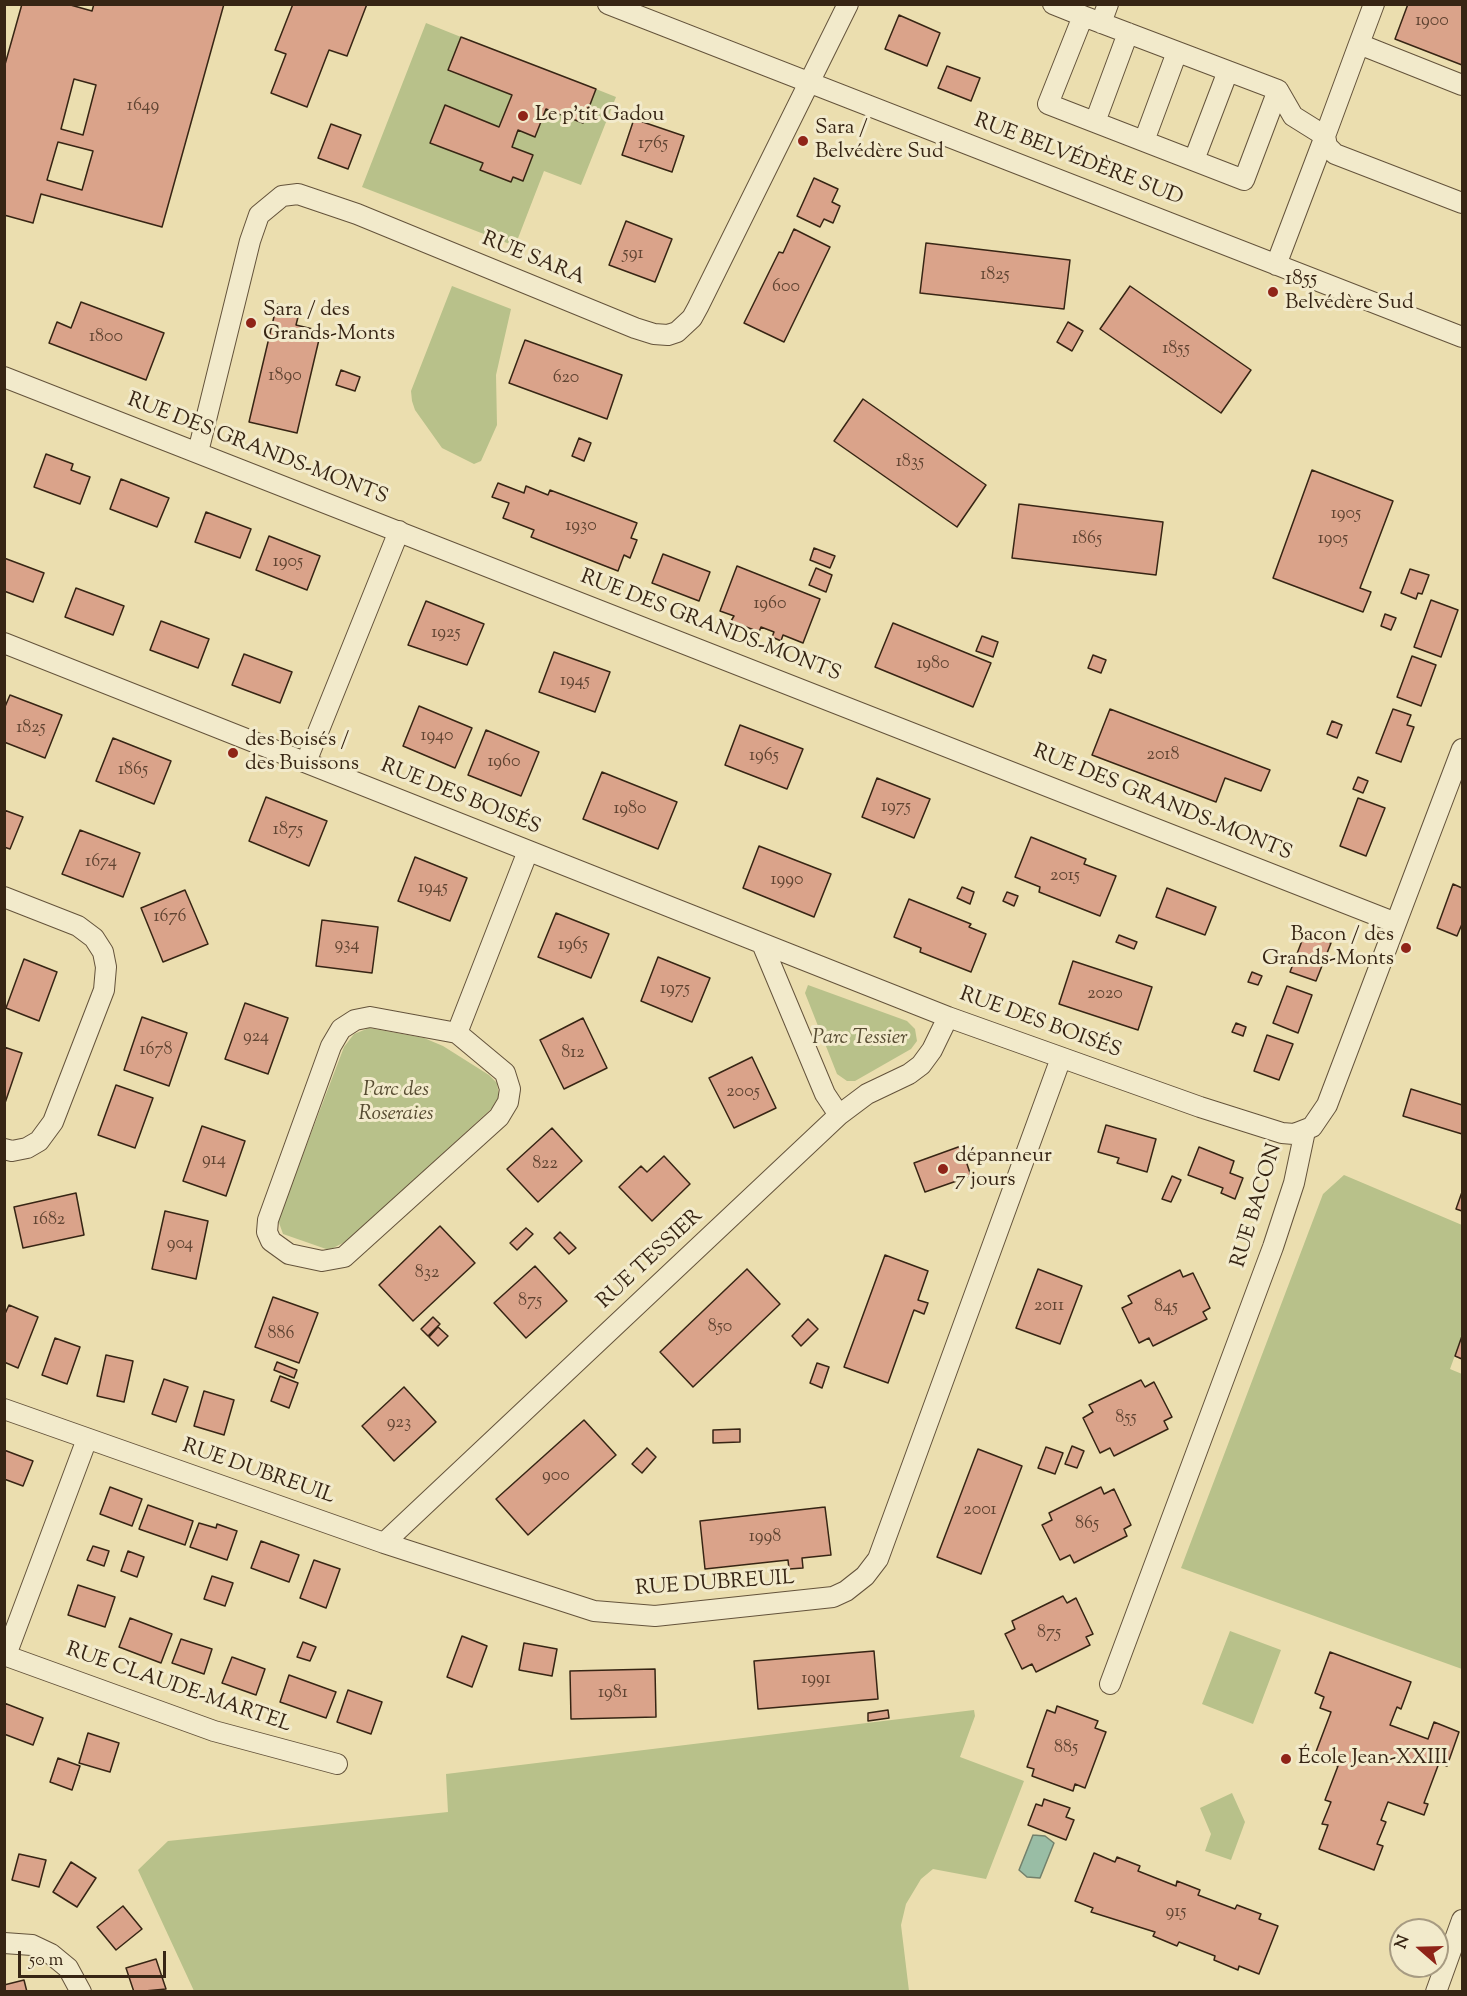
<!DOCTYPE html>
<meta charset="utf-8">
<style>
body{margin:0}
#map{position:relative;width:1467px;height:1996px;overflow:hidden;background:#ebdeaf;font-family:"Sorts Mill Goudy",serif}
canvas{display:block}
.frame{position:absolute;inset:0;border:6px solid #372514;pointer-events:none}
.north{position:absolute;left:1389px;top:1918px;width:60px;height:60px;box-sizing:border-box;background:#f2eacb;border:2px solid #a79b82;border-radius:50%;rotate:290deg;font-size:16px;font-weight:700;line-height:24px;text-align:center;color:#372514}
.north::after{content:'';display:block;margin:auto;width:21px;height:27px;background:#8f2418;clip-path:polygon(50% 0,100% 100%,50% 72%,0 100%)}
.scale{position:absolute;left:18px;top:1951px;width:148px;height:27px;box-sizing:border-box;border:3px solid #372514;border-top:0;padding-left:8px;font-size:18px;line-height:21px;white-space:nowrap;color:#372514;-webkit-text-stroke:4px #f2eacb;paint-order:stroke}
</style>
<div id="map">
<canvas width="1467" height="1996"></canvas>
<div class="frame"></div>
<div class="north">N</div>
<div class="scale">50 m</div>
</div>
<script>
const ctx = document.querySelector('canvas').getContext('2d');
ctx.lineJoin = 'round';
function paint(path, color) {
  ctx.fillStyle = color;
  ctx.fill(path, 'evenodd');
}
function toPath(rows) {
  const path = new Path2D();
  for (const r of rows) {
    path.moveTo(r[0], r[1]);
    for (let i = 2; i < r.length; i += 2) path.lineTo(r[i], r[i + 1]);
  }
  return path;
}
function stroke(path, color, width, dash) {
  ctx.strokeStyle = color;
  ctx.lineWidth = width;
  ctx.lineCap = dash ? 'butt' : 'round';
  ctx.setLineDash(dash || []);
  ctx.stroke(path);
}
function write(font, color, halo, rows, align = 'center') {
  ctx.font = font + ' "Sorts Mill Goudy",serif';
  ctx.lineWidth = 6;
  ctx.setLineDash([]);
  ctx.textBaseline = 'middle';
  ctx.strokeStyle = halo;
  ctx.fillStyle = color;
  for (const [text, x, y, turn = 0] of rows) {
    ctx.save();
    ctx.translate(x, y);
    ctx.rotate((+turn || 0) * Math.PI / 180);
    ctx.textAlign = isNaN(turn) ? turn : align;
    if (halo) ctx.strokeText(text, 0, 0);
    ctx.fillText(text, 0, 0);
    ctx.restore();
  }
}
paint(toPath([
 [426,23,461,37,448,71,512,95,499,127,445,105,430,143,483,163,480,170,511,182,513,177,523,181,533,156,512,147,518,130,535,137,546,109,583,123,596,89,616,97,581,185,544,171,515,246,362,187],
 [452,286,511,309,496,375,497,425,481,461,474,464,442,448,415,410,412,401,411,391],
 [808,985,907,1021,915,1029,917,1041,911,1049,855,1081,847,1081,837,1074,805,993],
 [369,1028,424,1038,443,1046,489,1075,497,1083,499,1096,492,1108,349,1240,329,1250,283,1234,278,1220,344,1047,354,1034],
 [1344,1175,1462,1225,1462,1336,1450,1369,1462,1374,1462,1669,1181,1568,1323,1194],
 [1230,1631,1281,1650,1253,1724,1202,1704],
 [974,1710,975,1716,960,1757,1024,1781,986,1879,933,1869,921,1879,906,1904,901,1925,909,1991,194,1991,138,1870,168,1841,448,1812,446,1774],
 [1232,1793,1245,1822,1231,1860,1205,1851,1211,1834,1200,1808]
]), '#b8c18a');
const water = toPath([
 [1033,1835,1045,1836,1054,1843,1040,1878,1027,1877,1019,1870,1033,1835]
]);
paint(water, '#99bda5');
stroke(water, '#72806b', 1.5);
const building = toPath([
 [22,4,67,4,92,11,94,4,224,4,162,227,41,194,33,223,4,215,4,68,22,4],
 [74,79,96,85,83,135,61,129,74,79],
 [58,142,93,151,82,190,47,180,58,142],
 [293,4,367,4,347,56,329,50,307,107,271,93,286,54,275,50,293,4],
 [1408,4,1462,4,1462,65,1395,39,1408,4],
 [899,15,940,33,927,66,885,49,899,15],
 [461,37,596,89,583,123,546,109,535,137,518,130,512,147,533,155,523,181,513,177,511,182,480,170,483,163,430,143,445,105,499,127,512,95,448,70,461,37],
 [947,66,980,78,971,101,938,88,947,66],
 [634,119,684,136,672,172,622,155,634,119],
 [331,124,361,135,348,169,318,158,331,124],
 [814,178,838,189,832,202,840,206,833,223,824,219,820,227,797,216,814,178],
 [626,221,672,239,655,282,609,265,626,221],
 [794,229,830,247,784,342,744,323,779,252,783,253,794,229],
 [926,243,1070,260,1064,309,920,293,926,243],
 [1130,286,1251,370,1221,413,1100,329,1130,286],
 [81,302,164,333,146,380,49,343,57,322,71,328,81,302],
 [277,304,300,309,296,325,321,331,297,433,249,422,277,304],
 [1068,322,1083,331,1072,351,1057,342,1068,322],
 [525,340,622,375,607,419,509,383,525,340],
 [341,370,360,377,355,391,336,385,341,370],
 [863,399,986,485,957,527,834,441,863,399],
 [579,438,591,443,584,461,572,456,579,438],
 [46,454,73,464,71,470,90,477,80,504,34,487,46,454],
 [1312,470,1393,501,1360,588,1371,592,1363,612,1273,578,1312,470],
 [121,479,169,498,157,527,110,509,121,479],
 [498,483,524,493,526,486,548,495,550,490,637,523,631,538,637,540,630,558,624,555,618,571,531,537,534,530,503,518,509,503,492,497,498,483],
 [1019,504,1163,522,1156,575,1012,558,1019,504],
 [206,512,251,529,240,558,195,542,206,512],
 [269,536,320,556,307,590,256,570,269,536],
 [814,548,835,556,830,568,810,560,814,548],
 [663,554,710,572,699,601,652,583,663,554],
 [4,558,44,573,33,602,4,591,4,558],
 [737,566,820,599,803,643,783,635,781,641,772,637,774,632,761,627,759,632,731,621,734,616,720,611,737,566],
 [816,568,832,575,826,592,809,585,816,568],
 [1410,569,1429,575,1422,594,1418,593,1416,599,1401,593,1410,569],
 [76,588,124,606,113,635,65,617,76,588],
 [1431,600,1458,610,1441,657,1414,647,1431,600],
 [426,601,484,624,467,665,408,645,426,601],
 [1385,614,1396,618,1391,630,1381,626,1385,614],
 [161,621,209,639,198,668,150,650,161,621],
 [893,623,991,663,973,707,875,667,893,623],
 [982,636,998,642,993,657,976,651,982,636],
 [554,652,610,672,595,712,539,692,554,652],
 [244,654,292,672,280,703,232,685,244,654],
 [1093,655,1106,660,1101,673,1088,668,1093,655],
 [1412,656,1436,665,1421,706,1397,697,1412,656],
 [10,695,62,715,45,758,4,742,4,709,10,695],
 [419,706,472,728,455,768,403,746,419,706],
 [1110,709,1270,770,1261,791,1225,778,1216,802,1092,755,1110,709],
 [1393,709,1411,715,1407,725,1414,727,1401,762,1376,753,1393,709],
 [1332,721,1342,725,1337,738,1327,734,1332,721],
 [740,725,803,749,787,789,725,765,740,725],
 [486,730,539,752,521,796,468,775,486,730],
 [113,738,171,761,154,804,96,781,113,738],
 [602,772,677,802,658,849,583,819,602,772],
 [1358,777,1368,781,1363,793,1353,789,1358,777],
 [877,778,930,799,914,838,862,817,877,778],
 [266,797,327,821,309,866,249,841,266,797],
 [1358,798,1385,808,1366,856,1340,846,1358,798],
 [4,810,23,817,10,849,4,847,4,810],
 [80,830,140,853,123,897,62,874,80,830],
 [1031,837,1086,859,1084,864,1116,876,1100,916,1039,892,1040,887,1015,877,1031,837],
 [759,846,831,874,814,917,743,888,759,846],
 [415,857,467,878,450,921,398,901,415,857],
 [1453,884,1462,888,1462,924,1457,936,1437,928,1453,884],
 [962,887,974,892,970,904,957,898,962,887],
 [1167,888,1216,907,1205,935,1156,917,1167,888],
 [185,890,208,944,163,962,141,908,185,890],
 [1007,892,1018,896,1014,906,1003,901,1007,892],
 [909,899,971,924,969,927,986,934,971,972,920,952,921,948,894,937,909,899],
 [556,913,609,934,591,978,538,957,556,913],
 [322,920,378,927,372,973,316,966,322,920],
 [1305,933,1331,943,1316,981,1290,972,1305,933],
 [1119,935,1137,942,1134,949,1116,942,1119,935],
 [658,957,710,978,692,1022,641,1001,658,957],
 [24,959,57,972,39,1021,6,1008,24,959],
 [1073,961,1152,987,1138,1030,1059,1004,1073,961],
 [1252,972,1262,976,1258,985,1248,982,1252,972],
 [1287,986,1312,995,1298,1033,1273,1023,1287,986],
 [245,1003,288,1018,268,1074,225,1059,245,1003],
 [142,1017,187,1033,169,1086,124,1070,142,1017],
 [583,1018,607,1068,564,1089,540,1040,583,1018],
 [1236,1023,1246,1027,1243,1036,1232,1032,1236,1023],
 [1267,1035,1293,1044,1279,1080,1254,1071,1267,1035],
 [4,1047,22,1053,5,1103,4,1103,4,1047],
 [752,1057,776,1108,734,1128,709,1078,752,1057],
 [116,1085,153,1098,135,1148,98,1135,116,1085],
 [1411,1089,1462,1105,1462,1134,1403,1116,1411,1089],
 [1106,1125,1156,1139,1147,1172,1117,1163,1119,1158,1098,1152,1106,1125],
 [202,1126,245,1141,226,1196,183,1181,202,1126],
 [552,1128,582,1161,538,1202,507,1169,552,1128],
 [961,1146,971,1176,925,1192,914,1163,961,1146],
 [1199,1147,1234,1161,1230,1173,1243,1178,1235,1199,1221,1193,1223,1188,1188,1175,1199,1147],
 [664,1156,690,1184,652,1221,619,1187,641,1166,647,1172,664,1156],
 [1172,1176,1181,1180,1171,1202,1162,1199,1172,1176],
 [1462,1192,1462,1211,1456,1209,1462,1192],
 [76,1193,84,1235,23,1248,14,1207,76,1193],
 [165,1211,208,1221,196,1279,152,1269,165,1211],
 [440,1226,475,1263,413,1321,379,1285,440,1226],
 [526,1228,533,1234,517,1250,510,1243,526,1228],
 [560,1232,576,1248,569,1254,554,1238,560,1232],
 [885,1255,928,1271,918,1300,928,1303,924,1314,914,1310,888,1383,844,1367,885,1255],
 [535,1266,567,1301,526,1338,494,1303,535,1266],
 [747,1269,780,1304,693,1387,660,1352,747,1269],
 [1038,1269,1082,1286,1060,1344,1016,1328,1038,1269],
 [1180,1270,1183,1277,1193,1273,1210,1308,1203,1312,1207,1319,1153,1346,1149,1338,1139,1343,1122,1308,1132,1303,1128,1296,1180,1270],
 [273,1297,318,1313,299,1363,255,1347,273,1297],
 [9,1305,38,1317,18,1368,4,1362,4,1316,9,1305],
 [433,1317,440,1324,428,1336,421,1329,433,1317],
 [808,1319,818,1329,801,1346,792,1336,808,1319],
 [438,1327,448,1336,438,1346,429,1337,438,1327],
 [1462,1336,1462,1359,1455,1356,1462,1336],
 [55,1338,80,1347,67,1384,42,1375,55,1338],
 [106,1355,133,1361,124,1402,97,1396,106,1355],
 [277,1362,297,1370,294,1378,274,1370,277,1362],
 [817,1363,829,1367,822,1388,810,1383,817,1363],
 [280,1376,298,1383,289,1408,271,1401,280,1376],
 [164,1379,188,1387,176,1422,152,1414,164,1379],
 [1141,1380,1145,1387,1154,1382,1172,1417,1164,1421,1168,1429,1114,1456,1110,1448,1100,1453,1083,1418,1093,1412,1089,1405,1141,1380],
 [404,1387,436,1422,394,1461,362,1426,404,1387],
 [204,1391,234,1400,224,1435,194,1426,204,1391],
 [584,1420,616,1455,528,1535,496,1499,584,1420],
 [740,1429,740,1442,713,1443,713,1430,740,1429],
 [1072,1446,1084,1451,1077,1468,1065,1464,1072,1446],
 [1046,1447,1063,1453,1055,1474,1038,1468,1046,1447],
 [647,1448,656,1457,642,1473,632,1464,647,1448],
 [978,1449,1022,1466,981,1574,937,1557,978,1449],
 [4,1450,33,1461,23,1486,4,1479,4,1450],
 [110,1487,142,1499,132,1526,100,1514,110,1487],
 [1101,1487,1104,1494,1114,1489,1131,1525,1124,1529,1127,1536,1074,1563,1070,1555,1060,1560,1042,1525,1052,1520,1049,1513,1101,1487],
 [148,1505,193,1521,185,1545,139,1529,148,1505],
 [825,1507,831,1555,802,1558,803,1568,789,1569,788,1560,705,1569,700,1521,825,1507],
 [199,1523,216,1528,217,1524,237,1531,227,1560,190,1547,199,1523],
 [261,1541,299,1555,289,1582,251,1568,261,1541],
 [93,1546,109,1551,104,1566,87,1560,93,1546],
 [128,1551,144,1557,137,1577,121,1571,128,1551],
 [314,1560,340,1569,326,1608,300,1598,314,1560],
 [212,1576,233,1583,225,1606,204,1599,212,1576],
 [78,1585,115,1597,105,1627,68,1615,78,1585],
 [1063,1596,1067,1603,1076,1598,1093,1634,1086,1637,1090,1645,1036,1672,1032,1664,1022,1669,1005,1634,1015,1629,1012,1621,1063,1596],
 [130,1618,172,1634,161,1663,119,1647,130,1618],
 [462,1636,487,1646,472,1687,447,1677,462,1636],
 [181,1639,212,1649,204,1674,172,1663,181,1639],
 [303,1642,316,1647,310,1661,297,1657,303,1642],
 [524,1643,557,1649,552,1676,519,1670,524,1643],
 [874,1651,878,1699,758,1709,754,1661,874,1651],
 [1330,1652,1411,1682,1401,1709,1397,1707,1390,1725,1428,1739,1434,1722,1459,1732,1447,1766,1439,1763,1424,1803,1428,1804,1424,1815,1388,1802,1381,1820,1386,1822,1377,1844,1383,1846,1374,1870,1319,1849,1328,1825,1322,1824,1331,1802,1325,1800,1338,1766,1314,1757,1331,1712,1320,1708,1324,1697,1315,1693,1330,1652],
 [232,1657,265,1669,256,1695,222,1683,232,1657],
 [655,1669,656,1717,571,1719,570,1671,655,1669],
 [289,1675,336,1692,326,1718,280,1702,289,1675],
 [348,1690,382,1702,371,1734,337,1722,348,1690],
 [4,1703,43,1718,33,1745,4,1734,4,1703],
 [1057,1706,1098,1721,1095,1728,1106,1732,1085,1788,1075,1784,1073,1791,1032,1776,1034,1769,1027,1767,1047,1710,1055,1713,1057,1706],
 [888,1710,889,1718,868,1721,868,1713,888,1710],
 [88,1733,119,1743,110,1772,79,1763,88,1733],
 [58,1758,80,1766,72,1790,50,1782,58,1758],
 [1044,1799,1070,1808,1066,1817,1074,1820,1066,1840,1028,1825,1036,1804,1042,1806,1044,1799],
 [1094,1853,1115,1862,1117,1857,1140,1866,1138,1871,1176,1886,1177,1881,1200,1890,1198,1895,1235,1909,1237,1905,1261,1914,1259,1919,1278,1926,1259,1974,1239,1966,1238,1970,1214,1960,1215,1956,1179,1942,1177,1946,1153,1936,1155,1932,1091,1912,1093,1908,1075,1901,1094,1853],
 [19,1854,46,1860,39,1887,12,1880,19,1854],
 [71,1862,96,1878,77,1907,53,1892,71,1862],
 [123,1906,142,1929,116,1950,97,1927,123,1906],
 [156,1959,166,1989,134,1992,126,1968,156,1959],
 [24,1980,27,1992,4,1992,4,1985,24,1980]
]);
paint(building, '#daa38a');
stroke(building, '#372514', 1.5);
const minor = toPath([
 [608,4,1462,337],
 [1053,4,1083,16],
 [1101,23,1108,4],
 [1359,44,1374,4],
 [1462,85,1359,44,1325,136,1327,146,1335,154,1462,203],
 [1095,122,1128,33],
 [1144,141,1177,52],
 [1194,160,1228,71],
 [1276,265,1325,136,1293,116,1278,90,1083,16,1048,104,1244,180,1278,90],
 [4,377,1396,923],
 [198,452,250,241,259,215,282,196,298,194,357,214,635,328,654,334,668,335,677,332,692,318,698,307,848,4],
 [4,643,948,1017,1200,1107,1282,1133,1294,1134,1312,1127,1327,1105,1462,749],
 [306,762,399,531],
 [4,897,78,926,94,938,103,952,106,967,104,990,53,1122,39,1141,27,1148,12,1151,4,1149],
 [763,946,825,1094,839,1115],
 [370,1017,457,1033,505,1073,510,1089,508,1102,499,1117,344,1257,322,1261,289,1254,271,1241,267,1232,268,1220,331,1046,341,1029,355,1020,370,1017],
 [457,1033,528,851],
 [4,1409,384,1543,594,1611,655,1616,833,1597,846,1591,865,1576,878,1559,1061,1058],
 [384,1543,839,1115,867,1094,909,1074,921,1065,932,1050,948,1017],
 [4,1655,214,1731,337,1764],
 [6,1655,87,1439],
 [1110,1684,1273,1247,1294,1183,1305,1131],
 [4,1943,32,1945,51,1954,68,1968,81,1992],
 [1436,1992,1462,1920]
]);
stroke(minor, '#64533b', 22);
stroke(minor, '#f2eacb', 20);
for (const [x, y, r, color] of [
 [523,116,6,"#8f2418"],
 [803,141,6,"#8f2418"],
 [1273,292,6,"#8f2418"],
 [251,323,6,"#8f2418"],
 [233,753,6,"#8f2418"],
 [1406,948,6,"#8f2418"],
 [943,1169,6,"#8f2418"],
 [1286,1759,6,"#8f2418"]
]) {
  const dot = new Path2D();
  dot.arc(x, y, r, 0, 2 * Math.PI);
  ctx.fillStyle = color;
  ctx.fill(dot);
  stroke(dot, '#f2eacb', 2);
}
write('18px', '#604432', null, [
 ["1900",1432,22],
 ["1649",143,107],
 ["1765",653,145],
 ["591",633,255],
 ["1825",995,276],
 ["600",786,288],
 ["1800",106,338],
 ["1855",1176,350],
 ["1890",285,377],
 ["620",566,379],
 ["1835",910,463],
 ["1905",1346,515],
 ["1930",581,527],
 ["1865",1087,540],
 ["1905",1333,540],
 ["1905",288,563],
 ["1960",770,605],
 ["1925",446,634],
 ["1980",933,665],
 ["1945",575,682],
 ["1825",31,729],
 ["1940",437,737],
 ["2018",1163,756],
 ["1965",764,757],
 ["1960",504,763],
 ["1865",133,771],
 ["1975",896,808],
 ["1980",630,810],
 ["1875",288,831],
 ["1674",101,863],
 ["2015",1065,877],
 ["1990",787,881],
 ["1945",433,889],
 ["1676",170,918],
 ["934",347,946],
 ["1965",573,946],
 ["1975",675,990],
 ["2020",1105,995],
 ["924",256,1038],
 ["1678",156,1051],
 ["812",573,1054],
 ["2005",743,1093],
 ["914",214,1161],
 ["822",545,1165],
 ["1682",49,1221],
 ["904",180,1245],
 ["832",427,1274],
 ["875",530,1302],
 ["2011",1049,1307],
 ["845",1166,1308],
 ["850",720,1328],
 ["886",281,1335],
 ["855",1126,1419],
 ["923",399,1424],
 ["900",556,1477],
 ["2001",980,1511],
 ["865",1087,1525],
 ["1998",765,1538],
 ["875",1049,1634],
 ["1991",816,1680],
 ["1981",613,1694],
 ["885",1066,1749],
 ["915",1176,1913]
]);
write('21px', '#372514', '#f2eacb', [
 ["Le p'tit Gadou",535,116],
 ["Sara /",815,129],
 ["Belvédère Sud",815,153],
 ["1855",1285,280],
 ["Belvédère Sud",1285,304],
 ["Sara / des",263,311],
 ["Grands-Monts",263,335],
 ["des Boisés /",245,741],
 ["des Buissons",245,765],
 ["Bacon / des",1394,936,"right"],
 ["Grands-Monts",1394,960,"right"],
 ["dépanneur",955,1157],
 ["7 jours",955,1181],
 ["École Jean-XXIII",1298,1759]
], 'left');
write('21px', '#372514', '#f2eacb', [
 ["RUE BELVÉDÈRE SUD",1078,161,21],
 ["RUE SARA",533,260,22],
 ["RUE DES GRANDS-MONTS",257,450,21],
 ["RUE DES GRANDS-MONTS",710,627,21],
 ["RUE DES BOISÉS",460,798,22],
 ["RUE DES GRANDS-MONTS",1162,804,22],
 ["RUE DES BOISÉS",1040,1024,20],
 ["RUE BACON",1258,1206,-73],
 ["RUE TESSIER",651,1260,-43],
 ["RUE DUBREUIL",258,1473,19],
 ["RUE DUBREUIL",715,1585,-4],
 ["RUE CLAUDE-MARTEL",178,1689,19]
]);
write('italic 21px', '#574c32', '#f2eacb', [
 ["Parc Tessier",860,1039],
 ["Parc des",396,1091],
 ["Roseraies",396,1115]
]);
</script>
